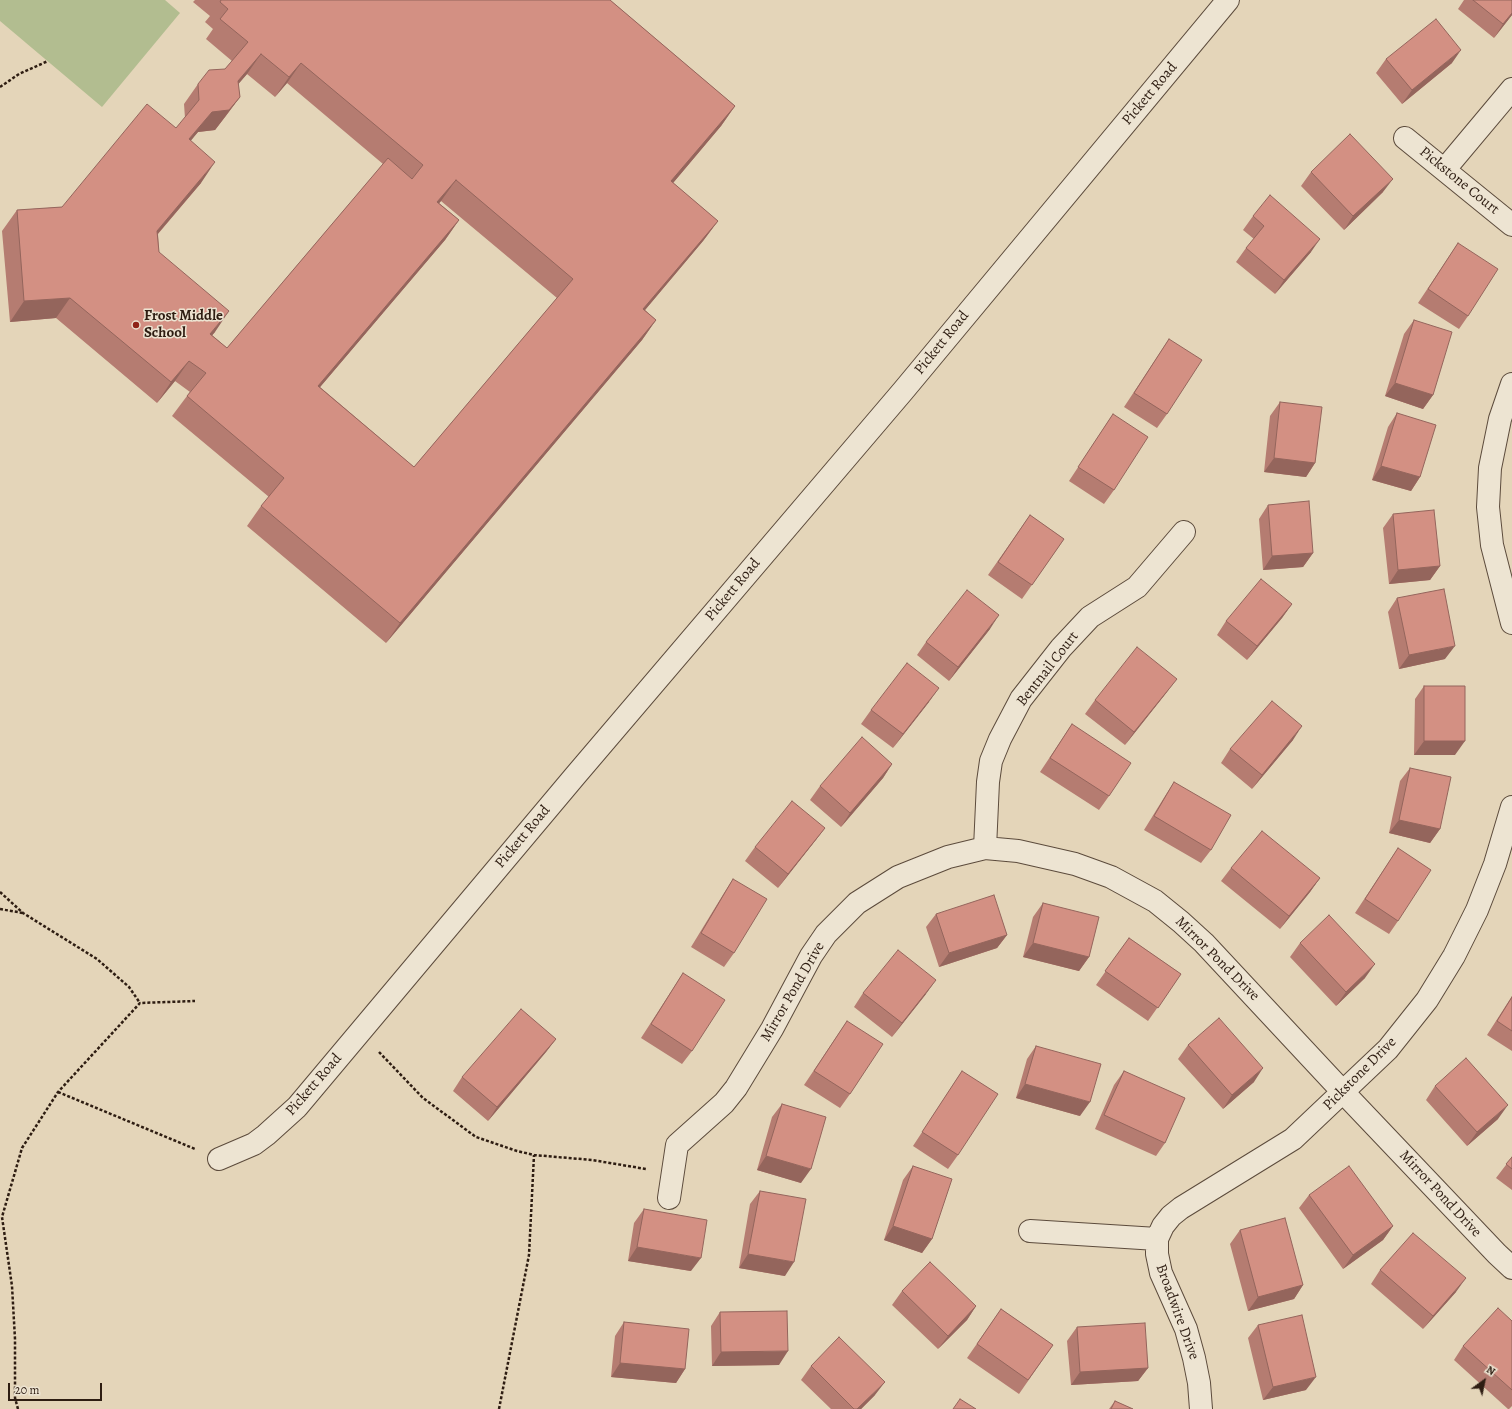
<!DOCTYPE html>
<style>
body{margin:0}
#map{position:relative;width:1512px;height:1409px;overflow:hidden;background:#e4d5b9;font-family:Alegreya,serif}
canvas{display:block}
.north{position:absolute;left:1464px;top:1361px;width:40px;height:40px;-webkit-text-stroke:3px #ede4d2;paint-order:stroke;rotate:33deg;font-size:11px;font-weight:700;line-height:16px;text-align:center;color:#2e1d12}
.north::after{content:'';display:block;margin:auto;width:14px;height:18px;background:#2e1d12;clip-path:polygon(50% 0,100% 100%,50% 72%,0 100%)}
.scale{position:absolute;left:8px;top:1383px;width:94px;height:18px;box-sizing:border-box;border:2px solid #2e1d12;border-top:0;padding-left:5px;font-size:12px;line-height:14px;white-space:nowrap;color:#2e1d12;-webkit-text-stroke:3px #ede4d2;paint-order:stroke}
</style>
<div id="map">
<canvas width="1512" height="1409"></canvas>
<div class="north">N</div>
<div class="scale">20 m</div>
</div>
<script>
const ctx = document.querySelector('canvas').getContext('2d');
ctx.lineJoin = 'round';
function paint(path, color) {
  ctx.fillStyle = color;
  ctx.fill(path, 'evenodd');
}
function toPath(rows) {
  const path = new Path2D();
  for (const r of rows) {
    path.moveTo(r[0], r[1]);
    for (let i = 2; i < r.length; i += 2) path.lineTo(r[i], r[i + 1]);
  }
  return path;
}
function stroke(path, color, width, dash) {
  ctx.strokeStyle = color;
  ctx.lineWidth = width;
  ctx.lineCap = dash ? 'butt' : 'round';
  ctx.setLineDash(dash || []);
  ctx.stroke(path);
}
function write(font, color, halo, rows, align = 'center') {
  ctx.font = font + ' Alegreya,serif';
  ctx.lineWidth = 3;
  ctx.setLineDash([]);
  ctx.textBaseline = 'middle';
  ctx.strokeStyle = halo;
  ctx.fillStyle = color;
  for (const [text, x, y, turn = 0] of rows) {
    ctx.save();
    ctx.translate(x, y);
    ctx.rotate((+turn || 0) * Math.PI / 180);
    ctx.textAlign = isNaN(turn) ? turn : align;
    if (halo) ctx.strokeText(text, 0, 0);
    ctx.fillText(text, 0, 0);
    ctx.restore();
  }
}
paint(toPath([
 [0,0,165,0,180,13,102,107,0,21]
]), '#b2bd90');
const minor = toPath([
 [1405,138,1512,225],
 [1445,169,1512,89],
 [1512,384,1500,419,1490,468,1488,507,1492,545,1512,623],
 [985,848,988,782,991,761,1000,739,1021,699,1061,648,1090,617,1137,587,1184,532],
 [219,1159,254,1144,266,1135,297,1107,575,776,903,391,1228,0],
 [669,1198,677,1145,724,1103,736,1088,772,1029,811,956,826,934,857,903,898,877,948,857,985,848,1018,851,1075,864,1111,877,1155,901,1181,922,1204,943,1343,1092,1497,1254,1512,1268],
 [1030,1231,1157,1239],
 [1201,1409,1199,1383,1194,1358,1186,1329,1161,1273,1157,1254,1157,1239,1163,1226,1171,1216,1181,1208,1293,1139,1388,1049,1427,1000,1454,956,1477,910,1495,864,1512,807]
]);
stroke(minor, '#5c4b3c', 24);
stroke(toPath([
 [0,87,19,74,48,61],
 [0,892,23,913,97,959,129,987,140,1003],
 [0,909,23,913],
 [379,1052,423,1098,476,1137,517,1151,534,1155,592,1160,646,1169],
 [58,1092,195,1149],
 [18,1409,15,1398,15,1339,12,1286,2,1217,22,1148,58,1092,140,1003,195,1001],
 [499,1409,529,1255,534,1155]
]), '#2e1d12', 2.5, [3, 2]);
stroke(minor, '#ede4d2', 22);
paint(toPath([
 [195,0,610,0,735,106,721,126,673,183,718,221,703,241,645,310,656,320,642,340,386,643,247,526,261,506,269,497,172,416,190,392,175,381,157,403,56,318,10,322,2,231,17,210,62,207,176,128,185,118,184,104,198,84,225,69,232,61,206,39,213,29,205,22,210,16,193,2],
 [247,74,275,97,287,83,383,164,227,348,212,335,215,332,159,252,158,234,201,183,190,141,198,132,215,130,225,117,240,97,238,84],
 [441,201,557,298,414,467,320,387,445,240,459,220,439,203],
 [1464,0,1512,0,1512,15,1494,38,1458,9],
 [1386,59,1452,63,1402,104,1376,73],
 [1311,172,1383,192,1344,230,1301,186],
 [1253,216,1311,252,1275,294,1236,262,1246,248,1254,239,1243,230],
 [1458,243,1468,316,1459,329,1418,303],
 [1414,320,1433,395,1423,409,1385,396,1404,334],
 [1169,339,1167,414,1157,428,1124,407],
 [1280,402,1315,463,1306,477,1264,472,1270,416],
 [1397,413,1420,477,1411,491,1372,480,1388,427],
 [1113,414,1114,490,1104,504,1069,481],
 [1268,505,1313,553,1303,567,1263,570,1259,519],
 [1393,514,1440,566,1430,580,1389,584,1383,528],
 [1030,515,1064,539,1022,599,988,575],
 [1397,598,1445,659,1399,669,1388,612],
 [1292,604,1282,618,1247,660,1217,635,1226,621],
 [990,629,949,681,917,655,926,642],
 [1424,686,1455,755,1414,755,1415,699],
 [1167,692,1125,745,1085,714,1095,700],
 [929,702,893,748,861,724,871,710],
 [1072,724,1109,796,1099,810,1040,772],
 [1293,740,1252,789,1221,763,1230,749],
 [892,764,883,778,841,827,810,800,820,786],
 [1410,768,1440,829,1430,843,1389,833,1400,781],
 [1174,782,1211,850,1201,863,1144,830,1165,796],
 [825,828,815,841,778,888,745,861,755,847],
 [1398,848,1398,921,1389,934,1355,913],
 [1231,868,1320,878,1310,892,1280,929,1221,881],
 [733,879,734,953,724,967,691,947,724,893],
 [1043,903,1089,957,1079,971,1023,957,1033,917],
 [936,914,1007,935,997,948,939,967,926,927],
 [1129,938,1181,974,1148,1021,1096,985],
 [1300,943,1365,978,1336,1006,1290,957],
 [683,973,692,1051,682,1064,641,1038],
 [863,993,926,994,892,1037,854,1007],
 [1512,996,1512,1051,1487,1035],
 [847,1021,850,1094,840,1108,804,1085],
 [556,1039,546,1052,488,1121,453,1091,462,1077],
 [1188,1045,1254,1082,1223,1109,1178,1059],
 [1036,1046,1080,1116,1016,1098,1027,1059],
 [962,1071,958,1155,948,1169,913,1146],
 [1124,1071,1165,1143,1156,1156,1095,1129,1114,1085],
 [1435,1086,1498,1119,1467,1146,1426,1100],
 [782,1104,801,1183,757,1170,772,1117],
 [1512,1157,1512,1190,1496,1178],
 [913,1166,932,1239,922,1253,884,1240,903,1180],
 [760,1191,785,1276,739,1268,750,1204],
 [1309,1195,1393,1226,1383,1240,1343,1269,1299,1208],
 [644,1209,691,1271,628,1261,634,1223],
 [1240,1230,1303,1285,1294,1299,1248,1311,1230,1244],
 [1380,1270,1456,1292,1423,1329,1371,1284],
 [902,1291,976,1306,967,1320,938,1349,892,1305],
 [1001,1309,1053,1345,1019,1394,967,1358],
 [720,1312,779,1365,712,1366,711,1326],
 [1512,1321,1512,1406,1509,1409,1508,1409,1454,1360,1463,1346],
 [624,1322,685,1369,676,1383,611,1377,615,1336],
 [1258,1325,1306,1390,1263,1400,1248,1338],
 [1077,1327,1148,1368,1138,1381,1071,1385,1067,1341],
 [811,1366,875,1395,861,1409,831,1409,801,1380],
 [1115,1401,1133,1409,1109,1409]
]), '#b57c71');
paint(toPath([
 [1512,13,1512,15,1494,38,1503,24],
 [1461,50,1452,63,1402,104,1412,90],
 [261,54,247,74,224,101,238,81],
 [301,63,287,83,275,97,289,77],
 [240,97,225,117,215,130,198,132,175,160,189,139,212,112],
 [735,106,721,126,657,202,671,181],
 [215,162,201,183,143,251,157,231],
 [1393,179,1383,192,1344,230,1353,216],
 [456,180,441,201,423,222,437,202],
 [459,220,445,240,304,406,318,386],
 [718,221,703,241,629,329,643,309],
 [1320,239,1311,252,1275,294,1284,280],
 [70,298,56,318,10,322,24,301],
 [229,311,215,332,196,354,210,334],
 [656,320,642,340,386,643,400,623],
 [189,361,175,381,157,403,171,382],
 [1395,383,1433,395,1423,409,1385,396],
 [1274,458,1315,463,1306,477,1264,472],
 [1381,466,1420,477,1411,491,1372,480],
 [1313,553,1303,567,1263,570,1272,556],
 [1440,566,1430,580,1389,584,1398,570],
 [1292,604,1282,618,1247,660,1257,646],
 [999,615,990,629,949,681,958,667],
 [1455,646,1445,659,1399,669,1409,655],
 [1177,679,1167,692,1125,745,1134,732],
 [939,688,929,702,893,748,903,734],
 [1302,726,1293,740,1252,789,1262,775],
 [1424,741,1465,741,1455,755,1414,755],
 [892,764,883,778,841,827,850,813],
 [1399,820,1440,829,1430,843,1389,833],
 [825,828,815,841,778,888,788,874],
 [1320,878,1310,892,1280,929,1289,916],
 [1007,935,997,948,939,967,949,953],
 [1033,943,1089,957,1079,971,1023,957],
 [1375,964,1365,978,1336,1006,1346,992],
 [936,980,926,994,892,1037,902,1023],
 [556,1039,546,1052,488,1121,497,1107],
 [1263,1068,1254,1082,1223,1109,1232,1095],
 [1025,1084,1090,1102,1080,1116,1016,1098],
 [1508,1105,1498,1119,1467,1146,1477,1132],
 [766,1156,811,1169,801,1183,757,1170],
 [893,1226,932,1239,922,1253,884,1240],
 [1393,1226,1383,1240,1343,1269,1353,1255],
 [637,1247,701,1258,691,1271,628,1261],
 [748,1254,794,1262,785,1276,739,1268],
 [1466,1278,1456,1292,1423,1329,1433,1316],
 [1303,1285,1294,1299,1248,1311,1258,1297],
 [976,1306,967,1320,938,1349,948,1336],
 [788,1351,779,1365,712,1366,721,1352],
 [620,1363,685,1369,676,1383,611,1377],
 [1148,1368,1138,1381,1071,1385,1080,1372],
 [1316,1377,1306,1390,1263,1400,1273,1387],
 [885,1382,875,1395,861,1409,857,1409]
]), '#94655c');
const building = toPath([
 [221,0,610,0,735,106,671,181,718,221,643,309,656,320,400,623,261,506,284,478,187,396,206,373,189,361,171,382,70,298,24,301,17,210,62,207,147,104,176,128,199,100,198,84,209,70,225,69,248,42,220,19,228,9,220,2,221,0],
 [261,54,289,77,301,63,423,165,412,179,388,158,227,348,210,334,229,311,159,252,157,231,215,162,189,139,212,112,229,110,240,97,238,81,261,54],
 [456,180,573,279,414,467,318,386,459,220,437,202,456,180],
 [1473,0,1512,0,1512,13,1503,24,1473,0],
 [1436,19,1461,50,1412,90,1386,59,1436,19],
 [1350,134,1393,179,1353,216,1311,172,1350,134],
 [1270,195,1320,239,1284,280,1246,248,1264,226,1253,216,1270,195],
 [1458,243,1498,269,1468,316,1428,289,1458,243],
 [1414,320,1452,332,1433,395,1395,383,1414,320],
 [1169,339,1202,360,1167,414,1134,393,1169,339],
 [1280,402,1322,407,1315,463,1274,458,1280,402],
 [1397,413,1436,425,1420,477,1381,466,1397,413],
 [1113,414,1148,437,1114,490,1078,467,1113,414],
 [1309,501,1313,553,1272,556,1268,505,1309,501],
 [1434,510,1440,566,1398,570,1393,514,1434,510],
 [1030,515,1064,539,1032,585,998,562,1030,515],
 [1261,579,1292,604,1257,646,1226,621,1261,579],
 [1444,589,1455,646,1409,655,1397,598,1444,589],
 [967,590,999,615,958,667,926,642,967,590],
 [1137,647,1177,679,1134,732,1095,700,1137,647],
 [907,663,939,688,903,734,871,710,907,663],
 [1424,686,1465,686,1465,741,1424,741,1424,686],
 [1272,701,1302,726,1262,775,1230,749,1272,701],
 [1072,724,1131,763,1109,796,1050,758,1072,724],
 [862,737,892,764,850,813,820,786,862,737],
 [1410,768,1451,777,1440,829,1399,820,1410,768],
 [1174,782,1231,815,1211,850,1154,816,1174,782],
 [792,801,825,828,788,874,755,847,792,801],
 [1262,831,1320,878,1289,916,1231,868,1262,831],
 [1398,848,1431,870,1398,921,1365,899,1398,848],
 [733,879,767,899,734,953,701,933,733,879],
 [994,895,1007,935,949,953,936,914,994,895],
 [1043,903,1099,917,1089,957,1033,943,1043,903],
 [1329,915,1375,964,1346,992,1300,943,1329,915],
 [1129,938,1181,974,1158,1008,1105,971,1129,938],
 [898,950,936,980,902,1023,863,993,898,950],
 [683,973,725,1000,692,1051,651,1024,683,973],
 [1512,997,1512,1031,1497,1021,1512,997],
 [521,1009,556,1039,497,1107,462,1077,521,1009],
 [1219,1018,1263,1068,1232,1095,1188,1045,1219,1018],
 [847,1021,883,1044,850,1094,814,1071,847,1021],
 [1036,1046,1101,1064,1090,1102,1025,1084,1036,1046],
 [1466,1058,1508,1105,1477,1132,1435,1086,1466,1058],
 [962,1071,998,1094,958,1155,922,1132,962,1071],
 [1124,1071,1185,1098,1165,1143,1104,1115,1124,1071],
 [782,1104,826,1117,811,1169,766,1156,782,1104],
 [1512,1157,1512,1169,1506,1164,1512,1157],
 [913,1166,952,1179,932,1239,893,1226,913,1166],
 [1349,1166,1393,1226,1353,1255,1309,1195,1349,1166],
 [760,1191,806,1199,794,1262,748,1254,760,1191],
 [644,1209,707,1220,701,1258,637,1247,644,1209],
 [1285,1218,1303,1285,1258,1297,1240,1230,1285,1218],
 [1413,1233,1466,1278,1433,1316,1380,1270,1413,1233],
 [930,1262,976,1306,948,1336,902,1291,930,1262],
 [1498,1308,1512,1321,1512,1390,1463,1346,1498,1308],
 [1001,1309,1053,1345,1028,1380,977,1344,1001,1309],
 [787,1311,788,1351,721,1352,720,1312,787,1311],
 [1302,1315,1316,1377,1273,1387,1258,1325,1302,1315],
 [624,1322,689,1329,685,1369,620,1363,624,1322],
 [1145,1323,1148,1368,1080,1372,1077,1327,1145,1323],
 [839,1337,885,1382,857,1409,854,1409,811,1366,839,1337],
 [960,1399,976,1409,953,1409,960,1399],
 [1115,1401,1133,1409,1111,1409,1115,1401]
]);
paint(building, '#d39083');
stroke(building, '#94655c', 1);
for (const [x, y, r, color] of [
 [136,325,4,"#8f2418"]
]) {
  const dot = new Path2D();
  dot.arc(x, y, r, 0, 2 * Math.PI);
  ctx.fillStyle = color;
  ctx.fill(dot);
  stroke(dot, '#ede4d2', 1.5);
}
write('15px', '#2e1d12', '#ede4d2', [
 ["Pickett Road",1150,94,-50],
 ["Pickstone Court",1459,181,39],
 ["Pickett Road",942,343,-51],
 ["Pickett Road",733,590,-50],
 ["Bentnail Court",1048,669,-52],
 ["Pickett Road",523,837,-50],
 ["Mirror Pond Drive",1217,959,45],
 ["Mirror Pond Drive",793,992,-60],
 ["Pickstone Drive",1360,1074,-45],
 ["Pickett Road",314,1085,-49],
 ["Mirror Pond Drive",1440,1194,47],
 ["Broadwire Drive",1177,1312,70]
]);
write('bold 15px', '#2e1d12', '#ede4d2', [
 ["Frost Middle",144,316],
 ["School",144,333]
], 'left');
</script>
